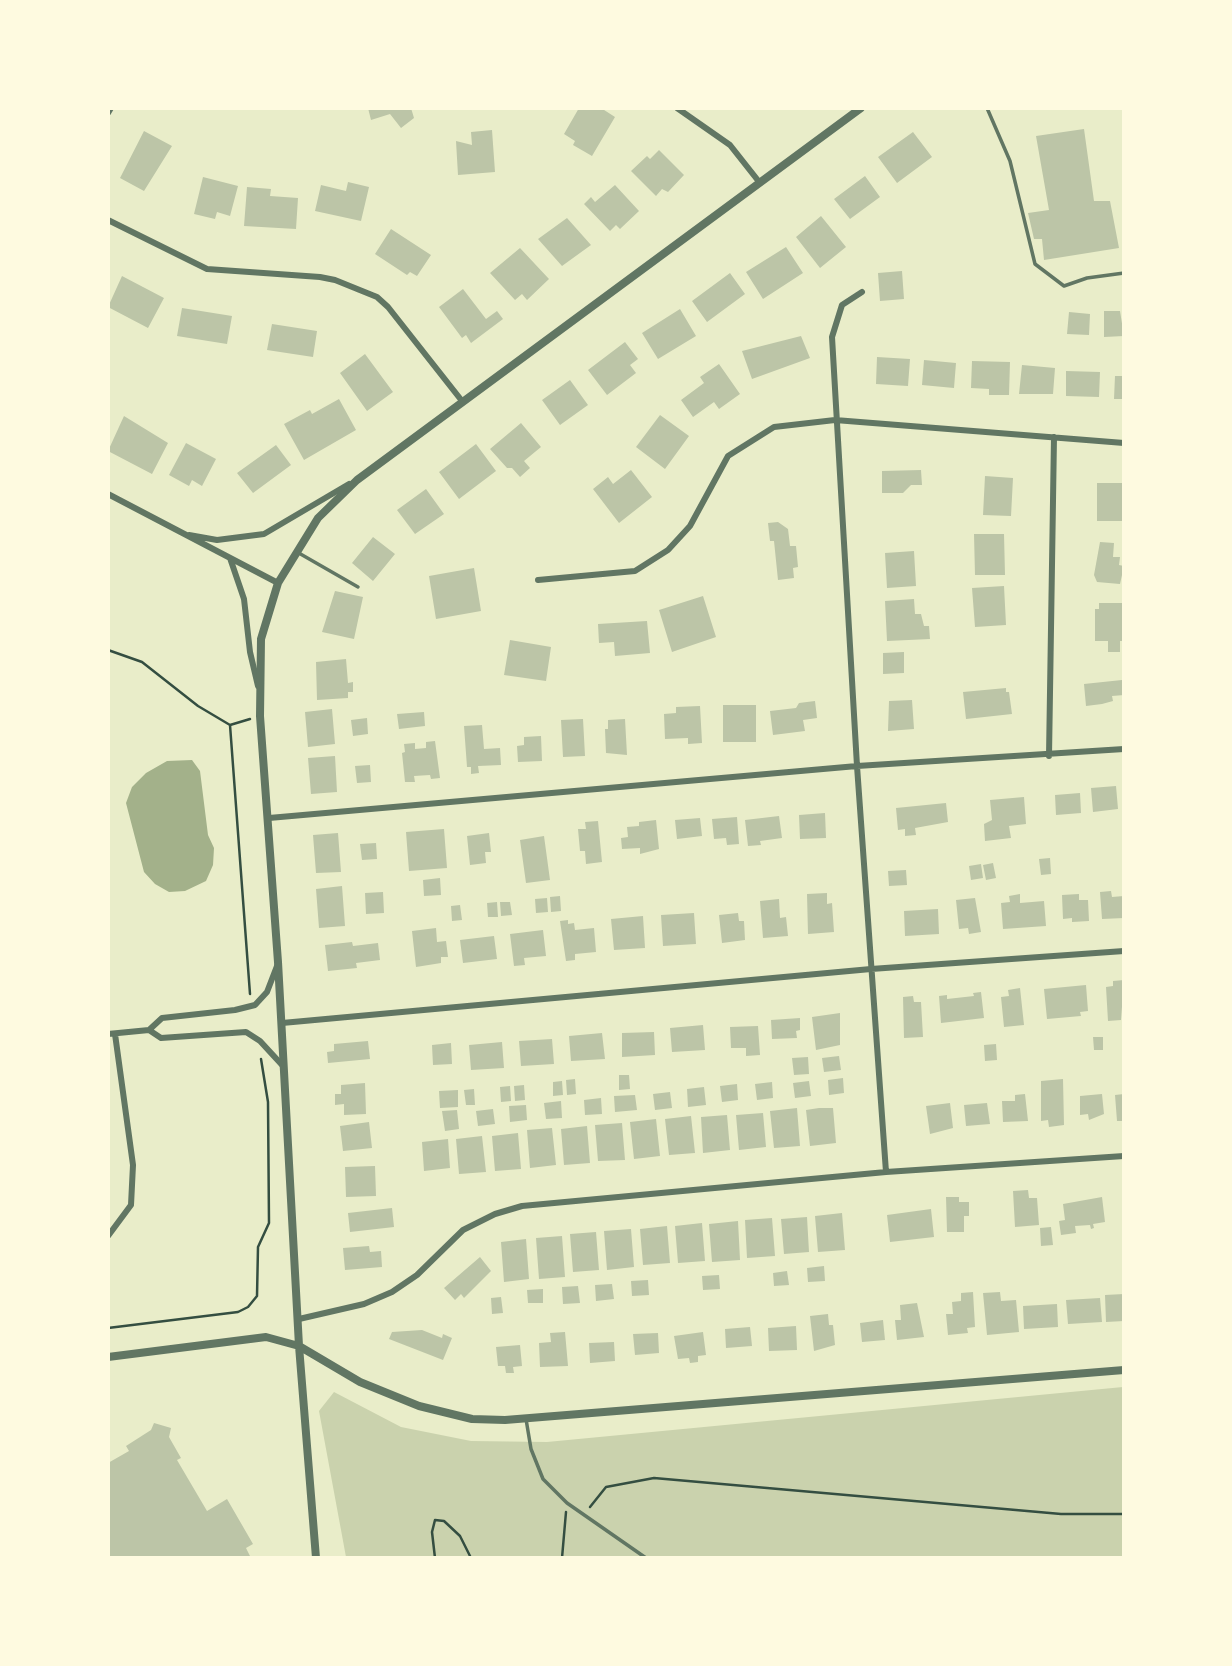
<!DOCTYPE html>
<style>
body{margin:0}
#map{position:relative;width:1232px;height:1666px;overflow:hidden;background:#e9edc9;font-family:Figtree,sans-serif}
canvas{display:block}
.frame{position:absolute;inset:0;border:110px solid #fefae0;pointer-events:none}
</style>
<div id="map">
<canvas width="1232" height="1666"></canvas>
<div class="frame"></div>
</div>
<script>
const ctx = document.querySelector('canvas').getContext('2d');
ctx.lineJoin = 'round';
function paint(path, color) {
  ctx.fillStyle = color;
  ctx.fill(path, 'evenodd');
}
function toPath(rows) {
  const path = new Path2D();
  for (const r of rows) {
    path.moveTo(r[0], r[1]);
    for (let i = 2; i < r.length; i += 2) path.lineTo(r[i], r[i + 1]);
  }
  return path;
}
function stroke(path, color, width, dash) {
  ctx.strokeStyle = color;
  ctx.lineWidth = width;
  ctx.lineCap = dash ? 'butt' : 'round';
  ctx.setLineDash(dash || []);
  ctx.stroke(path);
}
paint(toPath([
 [1123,1387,1123,1557,346,1557,319,1411,334,1392,401,1427,471,1441,547,1442]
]), '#cad2ad');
paint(toPath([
 [192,760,200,771,208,835,214,848,213,865,206,881,185,891,169,892,155,884,144,872,126,803,132,787,146,773,167,761]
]), '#a3b18a');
paint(toPath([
 [368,108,411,108,414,118,401,128,390,114,371,120],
 [579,108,601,108,615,117,592,156,573,145,575,141,564,134],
 [1084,129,1094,201,1110,201,1119,248,1044,260,1042,239,1034,239,1028,213,1049,210,1036,136],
 [492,130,495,172,458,175,456,141,472,145,471,132],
 [144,131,172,146,144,191,120,178],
 [913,132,932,157,897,183,878,157],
 [659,150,684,175,668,192,662,189,656,196,631,171,647,156,650,159],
 [865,176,880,197,850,219,834,199],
 [203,177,238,186,230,216,217,212,215,219,194,214],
 [348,182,369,187,361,221,315,211,321,185,346,191],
 [615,185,639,211,620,229,616,225,610,231,584,204,591,197,595,202],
 [247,187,271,189,270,196,298,198,296,229,244,226],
 [821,216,846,247,820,268,796,237],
 [567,218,591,245,562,266,538,239],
 [391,229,431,255,417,276,410,272,407,275,375,254],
 [786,247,803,273,763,299,746,272],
 [520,248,549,279,527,300,522,294,515,300,490,273],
 [902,271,904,299,880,301,878,273],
 [730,273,745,294,707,322,692,301],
 [122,276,164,298,148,328,108,307],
 [463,289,486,319,497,311,503,319,471,343,466,335,462,338,439,307],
 [182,308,232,316,227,344,177,336],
 [680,309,696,336,658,359,642,333],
 [1104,311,1120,311,1124,336,1104,337],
 [1069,312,1090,314,1089,335,1067,334],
 [272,324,317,331,313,357,267,350],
 [801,336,810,358,752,379,742,351],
 [625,342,638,359,630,365,636,373,607,395,588,370],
 [365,354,393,392,367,411,340,373],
 [877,357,910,359,908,386,876,384],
 [924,360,956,363,954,388,922,385],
 [972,361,1010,362,1009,395,989,395,989,389,971,388],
 [719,364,740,394,719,409,714,402,693,417,681,400,704,383,700,377],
 [1022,365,1055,368,1053,394,1019,394],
 [1066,371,1100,372,1099,397,1066,396],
 [1115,376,1124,376,1124,399,1114,399],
 [570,380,588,405,560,425,542,400],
 [339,399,356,430,304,460,284,424,310,410,312,414],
 [660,415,689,436,665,469,636,447],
 [124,416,168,443,152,474,108,451],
 [521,423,541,447,524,461,530,468,520,477,512,468,507,468,490,449],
 [186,443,216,459,202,486,192,480,189,486,169,475],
 [476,444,496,471,459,499,439,472],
 [276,445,291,465,253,493,237,473],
 [631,470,652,497,619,523,593,489,608,477,613,484],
 [921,470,922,485,911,485,903,493,882,493,882,471],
 [985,476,1013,478,1011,516,983,515],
 [1097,483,1123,483,1123,521,1097,521],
 [426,489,444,514,415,534,397,510],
 [778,522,788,529,790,546,796,546,798,567,793,568,794,578,778,580,774,541,770,541,768,523],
 [974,534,1004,534,1005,575,975,575],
 [373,537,395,554,373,581,352,563],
 [1100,542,1114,543,1113,557,1120,557,1119,565,1124,566,1120,584,1097,582,1094,575],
 [914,551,916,586,887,588,885,553],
 [474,568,481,611,436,619,429,576],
 [1004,586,1006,625,975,627,972,588],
 [335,591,363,597,354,639,322,632],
 [703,596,716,637,672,652,659,610],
 [914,599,915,614,921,614,924,626,929,626,930,639,887,641,885,601],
 [1099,603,1122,603,1124,641,1120,641,1120,652,1108,652,1108,641,1095,641,1095,609,1099,609],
 [647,621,650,653,615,656,614,642,599,643,598,624],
 [510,640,551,647,546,681,504,675],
 [904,652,904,673,883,674,883,653],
 [346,659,348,683,353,682,353,692,348,692,348,698,317,700,316,662],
 [1122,680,1124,695,1112,696,1113,701,1102,704,1086,706,1084,684],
 [1006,688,1006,692,1009,692,1012,714,966,719,963,692],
 [912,700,914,729,888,731,889,701],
 [815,701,817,718,803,720,805,731,773,735,770,711,796,708,799,703],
 [723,705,756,705,756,742,723,742],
 [700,706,702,743,688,744,688,738,665,739,664,714,676,713,676,707],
 [332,709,335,744,308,747,305,712],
 [424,712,425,726,399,729,397,714],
 [367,718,368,734,353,736,351,720],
 [583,719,585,756,563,757,561,720],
 [625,719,627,755,606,753,605,729,608,729,608,720],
 [482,725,484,749,500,748,501,765,478,766,479,773,471,774,471,767,467,767,464,726],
 [541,736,542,761,518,762,517,746,524,745,524,737],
 [435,741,440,778,431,779,430,775,414,776,415,782,405,782,402,753,405,752,404,744,415,743,415,749,426,748,426,742],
 [335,756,337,792,311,794,308,758],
 [370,765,371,782,357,783,355,766],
 [1116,786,1118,809,1093,812,1091,788],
 [1080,793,1081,813,1056,815,1055,795],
 [1024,797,1026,824,1009,826,1011,838,985,841,984,824,992,820,990,800],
 [946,803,948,822,915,828,916,835,905,836,905,829,898,830,896,808],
 [825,813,826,838,800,839,799,815],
 [779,816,782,838,760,841,761,845,748,846,745,820],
 [737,817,739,844,727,845,726,838,714,839,712,819],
 [700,818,702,836,677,839,675,820],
 [656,820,659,849,640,854,640,848,622,849,621,838,628,837,627,827,639,826,639,822],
 [598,821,602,862,586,864,585,851,580,851,578,829,586,829,585,822],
 [444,829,447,868,409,871,406,832],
 [338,833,341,872,316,873,313,835],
 [489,833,491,852,485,852,486,863,470,865,467,836],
 [544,836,550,880,526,883,520,840],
 [376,843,377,859,362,860,360,844],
 [1050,858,1051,874,1041,875,1039,859],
 [993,863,996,878,986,880,983,865],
 [981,864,983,878,971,880,969,866],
 [906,870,907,885,889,886,888,871],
 [440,878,441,895,424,896,423,880],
 [342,886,345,926,319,928,316,889],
 [1111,891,1112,897,1124,896,1124,918,1102,919,1100,892],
 [383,892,384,913,366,914,365,893],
 [827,893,827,904,832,903,834,932,808,934,807,894],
 [1020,894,1020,903,1044,901,1046,926,1003,929,1001,903,1010,902,1009,896],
 [1079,894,1079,900,1088,900,1089,921,1072,922,1072,918,1063,919,1062,895],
 [560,896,561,911,551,912,550,897],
 [547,898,548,912,536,913,535,899],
 [975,898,981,932,969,934,968,928,959,929,956,900],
 [779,899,780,918,786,917,788,936,763,938,760,901],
 [497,902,498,917,488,917,487,903],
 [500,902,510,902,512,915,501,916],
 [460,905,462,920,452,921,451,906],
 [938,909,939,934,905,936,904,911],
 [694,913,696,944,663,946,661,915],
 [738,913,739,921,744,921,745,940,722,943,719,915],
 [643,916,645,948,614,950,611,919],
 [568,920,568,924,574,923,575,930,594,928,596,952,575,954,575,960,566,961,560,921],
 [436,928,437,942,446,941,448,957,441,957,441,963,416,967,412,931],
 [543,930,546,956,524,958,525,965,514,966,510,934],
 [494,936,497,959,463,963,460,940],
 [352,942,353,946,378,943,380,960,356,963,357,968,328,971,325,945],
 [1124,980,1121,1020,1108,1021,1106,987,1113,986,1113,981],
 [1086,985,1088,1011,1080,1012,1081,1016,1047,1019,1044,989],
 [1020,988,1024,1025,1004,1027,1001,997,1009,996,1008,990],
 [981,992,984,1018,941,1023,939,996,947,995,947,999,974,996,973,993],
 [913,996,914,1002,921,1002,923,1037,904,1038,903,997],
 [840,1013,840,1045,816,1050,812,1017],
 [800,1018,800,1030,796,1031,797,1038,772,1039,771,1020],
 [703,1025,705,1050,672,1052,670,1028],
 [758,1026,760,1055,746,1056,746,1048,731,1048,730,1027],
 [654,1032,655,1055,622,1057,622,1033],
 [602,1033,605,1059,571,1061,569,1036],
 [1093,1037,1103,1037,1103,1050,1094,1050],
 [552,1039,554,1064,521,1066,519,1041],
 [368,1041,370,1059,328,1063,327,1052,334,1051,334,1044],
 [502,1042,504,1068,471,1070,469,1045],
 [451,1043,452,1064,433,1065,432,1045],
 [996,1044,997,1060,985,1061,984,1045],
 [839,1056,841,1070,824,1072,822,1058],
 [808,1057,809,1074,794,1075,792,1058],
 [619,1075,629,1075,630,1089,619,1090],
 [843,1078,844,1093,829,1095,828,1080],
 [575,1079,576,1094,567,1095,566,1080],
 [1063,1079,1064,1125,1049,1127,1048,1120,1041,1121,1041,1081],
 [562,1081,563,1095,553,1096,553,1082],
 [809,1081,811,1096,795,1098,793,1083],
 [772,1082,773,1098,757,1100,755,1084],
 [365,1083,366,1114,344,1115,344,1104,335,1105,335,1094,341,1094,341,1085],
 [737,1084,738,1100,722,1102,720,1086],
 [524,1085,525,1100,515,1101,514,1086],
 [510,1086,511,1101,501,1102,500,1087],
 [704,1087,706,1105,688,1107,687,1089],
 [474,1089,475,1105,466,1105,464,1090],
 [458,1090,458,1107,440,1108,439,1091],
 [670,1092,672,1108,655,1110,653,1094],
 [1025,1094,1028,1121,1003,1122,1002,1101,1015,1101,1015,1095],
 [1102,1094,1104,1114,1089,1120,1088,1114,1080,1115,1080,1096],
 [1124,1094,1124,1121,1117,1121,1115,1095],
 [635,1095,637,1110,615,1112,614,1096],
 [601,1098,602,1114,585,1115,584,1100],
 [561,1101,562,1118,546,1119,544,1103],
 [950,1103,953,1128,930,1134,926,1106],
 [987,1103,990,1124,966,1126,964,1105],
 [526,1105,527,1120,510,1122,509,1106],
 [797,1108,800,1146,774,1148,770,1111],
 [819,1108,833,1108,836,1143,810,1146,806,1110],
 [493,1109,495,1124,478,1126,476,1111],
 [457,1110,459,1129,445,1131,442,1111],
 [763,1113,766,1147,739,1150,736,1115],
 [727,1115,730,1150,703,1153,701,1117],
 [691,1116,695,1153,669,1155,665,1119],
 [656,1119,660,1156,634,1159,630,1122],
 [369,1122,372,1148,343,1151,340,1126],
 [622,1123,625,1160,598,1161,595,1125],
 [587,1126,590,1163,564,1165,561,1129],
 [552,1128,556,1165,530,1168,527,1130],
 [518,1133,521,1169,495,1171,492,1136],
 [482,1136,486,1172,459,1174,456,1139],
 [448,1139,450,1168,424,1171,422,1142],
 [375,1166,376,1196,346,1197,345,1167],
 [1028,1190,1029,1198,1037,1198,1039,1225,1015,1227,1013,1191],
 [946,1197,959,1197,959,1202,969,1202,969,1216,964,1216,964,1232,947,1232],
 [1102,1197,1105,1222,1093,1224,1094,1228,1091,1229,1090,1225,1075,1226,1076,1233,1061,1235,1059,1221,1065,1220,1063,1204],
 [392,1208,394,1227,350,1232,348,1213],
 [931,1209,934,1237,890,1242,887,1215],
 [842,1213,845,1250,818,1252,815,1216],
 [807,1217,809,1252,784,1254,781,1219],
 [772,1218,775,1256,747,1258,745,1220],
 [738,1221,740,1260,712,1262,709,1224],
 [702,1223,705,1261,678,1263,675,1226],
 [667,1226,670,1263,643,1265,640,1229],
 [1051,1227,1053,1245,1041,1246,1040,1228],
 [631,1229,634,1267,607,1270,604,1231],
 [596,1232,599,1270,573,1272,570,1234],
 [562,1236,565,1277,539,1279,536,1238],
 [526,1239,529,1279,504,1282,501,1242],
 [369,1246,370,1252,381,1251,382,1267,345,1270,343,1248],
 [480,1257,491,1271,464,1298,461,1294,455,1300,444,1288],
 [824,1266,825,1281,808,1282,807,1268],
 [787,1271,789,1285,774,1286,773,1273],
 [719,1275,720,1289,703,1290,702,1276],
 [648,1280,649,1295,632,1296,631,1281],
 [612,1284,614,1299,596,1301,595,1285],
 [578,1286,580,1303,563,1304,562,1287],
 [543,1289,543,1303,528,1303,527,1290],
 [973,1292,975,1327,967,1328,968,1333,948,1335,946,1314,953,1314,952,1302,961,1301,961,1293],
 [1000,1292,1001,1301,1016,1300,1019,1332,987,1335,983,1293],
 [1124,1294,1124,1321,1106,1322,1105,1295],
 [501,1297,503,1313,492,1314,491,1298],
 [1100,1298,1102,1322,1068,1324,1066,1300],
 [917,1303,924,1337,897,1340,895,1320,901,1320,900,1305],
 [1057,1304,1058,1327,1024,1329,1023,1306],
 [828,1314,829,1325,833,1325,835,1345,814,1351,810,1316],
 [883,1320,885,1340,862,1342,860,1323],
 [796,1326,797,1350,769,1351,768,1328],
 [750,1327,752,1346,726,1348,725,1329],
 [422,1330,442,1338,443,1334,452,1338,443,1360,389,1339,392,1332],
 [565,1332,568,1366,540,1367,539,1343,551,1342,550,1333],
 [703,1332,706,1355,698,1356,698,1362,690,1363,689,1358,678,1359,674,1336],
 [658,1333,659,1353,635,1355,633,1334],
 [614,1342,615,1361,590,1363,589,1343],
 [520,1345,522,1366,513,1367,514,1373,506,1373,505,1366,498,1366,496,1347],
 [154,1423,171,1428,169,1437,181,1458,177,1460,207,1511,227,1499,253,1544,246,1548,251,1558,108,1558,108,1463,129,1451,126,1446,151,1430]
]), '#bcc5a7');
stroke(toPath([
 [108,650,142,662,198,706,230,725,250,994],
 [230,725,250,719],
 [108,1328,238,1312,248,1307,257,1296,258,1247,269,1223,268,1102,261,1059],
 [590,1507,606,1487,654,1478,1061,1514,1124,1514],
 [435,1558,432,1532,435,1520,444,1521,460,1536,471,1558],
 [562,1558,566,1512]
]), '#344e41', 2.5);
stroke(toPath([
 [987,108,1010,161,1035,264,1064,286,1087,278,1124,273],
 [297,552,358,587],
 [526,1419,531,1449,543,1479,567,1503,646,1558]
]), '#617663', 3.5);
stroke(toPath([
 [677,108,730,145,760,183],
 [108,113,111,108],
 [108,220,207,269,320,277,335,280,377,297,388,307,462,401],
 [862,292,842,305,832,337,857,766,886,1172],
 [108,494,278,583],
 [189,535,217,540,264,534,349,484],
 [230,558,244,599,250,652,258,686],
 [538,580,635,571,668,550,690,526,728,456,774,427,835,420,1124,443],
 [1049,756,1054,437],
 [269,818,857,766,1124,749],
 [282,1023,871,969,1124,951],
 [149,1030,161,1038,246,1032,260,1041,283,1066],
 [108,1034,149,1030,162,1018,235,1010,255,1005,267,992,277,966],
 [108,1236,131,1205,133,1165,115,1034],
 [299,1319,364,1304,392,1292,417,1275,463,1230,495,1214,522,1206,886,1172,1124,1156]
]), '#617663', 6);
stroke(toPath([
 [108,1357,266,1337,299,1346,360,1382,419,1406,472,1419,505,1420,1124,1370],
 [316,1558,299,1346,278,962,260,716,261,639,278,583,318,518,357,480,861,108]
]), '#617663', 8);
</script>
